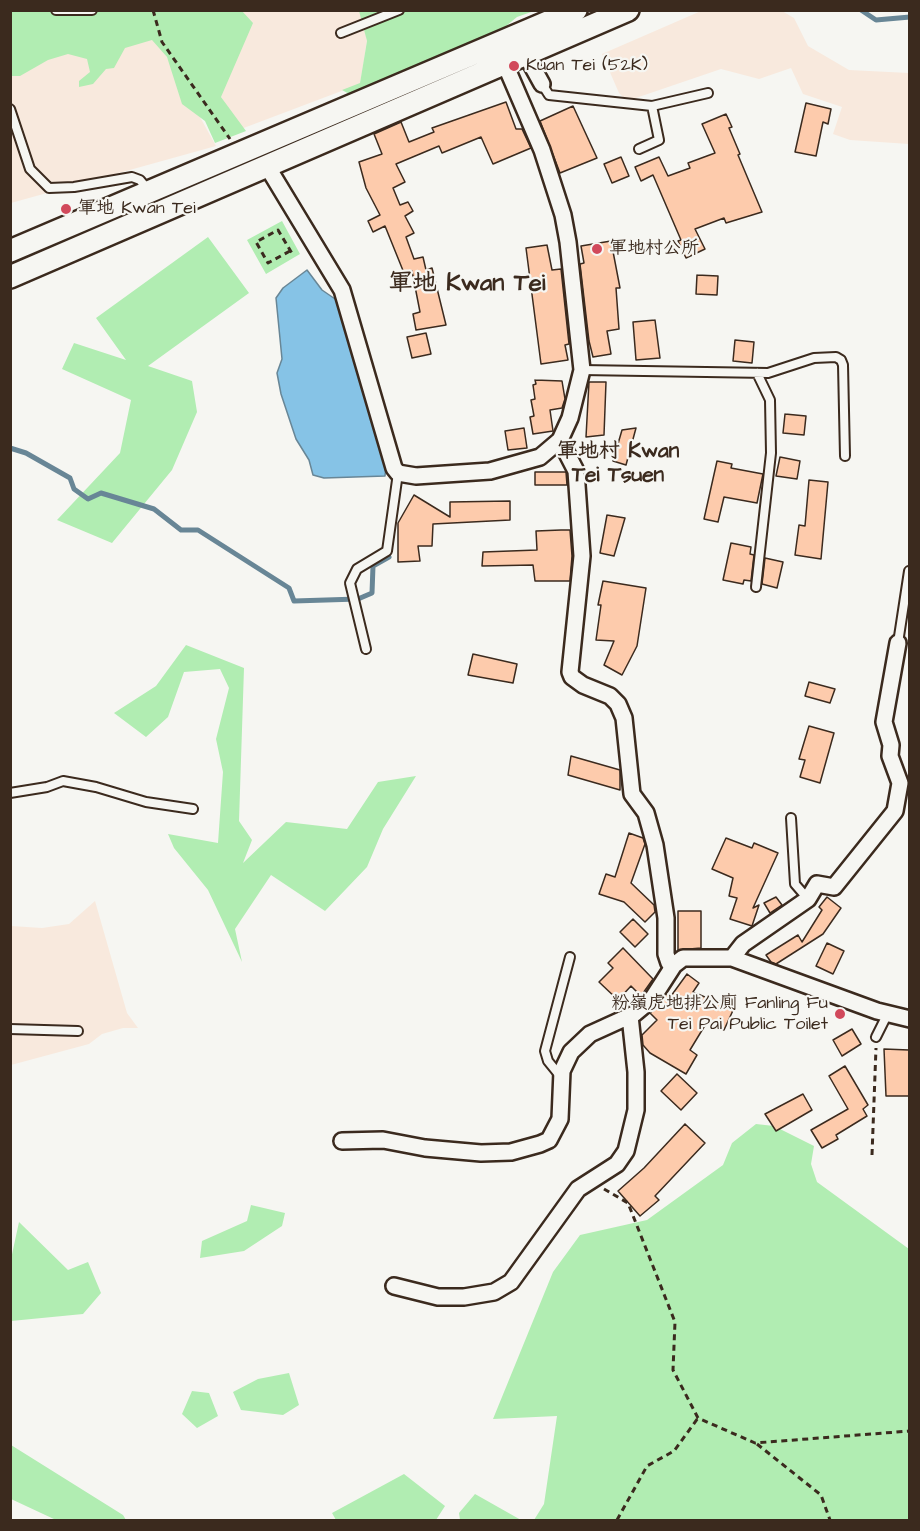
<!DOCTYPE html>
<meta charset="utf-8">
<style>
body{margin:0}
#map{position:relative;width:920px;height:1531px;overflow:hidden;background:#f6f6f2;font-family:"Architects Daughter",sans-serif}
canvas{display:block}
.frame{position:absolute;inset:0;border:12px solid #3b2a1e;pointer-events:none}
</style>
<div id="map">
<canvas width="920" height="1531"></canvas>
<div class="frame"></div>
</div>
<script>
const ctx = document.querySelector('canvas').getContext('2d');
ctx.lineJoin = 'round';
function paint(path, color) {
  ctx.fillStyle = color;
  ctx.fill(path, 'evenodd');
}
function toPath(rows) {
  const path = new Path2D();
  for (const r of rows) {
    path.moveTo(r[0], r[1]);
    for (let i = 2; i < r.length; i += 2) path.lineTo(r[i], r[i + 1]);
  }
  return path;
}
function stroke(path, color, width, dash) {
  ctx.strokeStyle = color;
  ctx.lineWidth = width;
  ctx.lineCap = dash ? 'butt' : 'round';
  ctx.setLineDash(dash || []);
  ctx.stroke(path);
}
function write(font, color, halo, rows, align = 'center') {
  ctx.font = font + ' "Architects Daughter","LXGW WenKai TC",sans-serif';
  ctx.lineWidth = 4.5;
  ctx.setLineDash([]);
  ctx.textBaseline = 'middle';
  ctx.strokeStyle = halo;
  ctx.fillStyle = color;
  for (const [text, x, y, turn = 0] of rows) {
    ctx.save();
    ctx.translate(x, y);
    ctx.rotate((+turn || 0) * Math.PI / 180);
    ctx.textAlign = isNaN(turn) ? turn : align;
    if (halo) ctx.strokeText(text, 0, 0);
    ctx.fillText(text, 0, 0);
    ctx.restore();
  }
}
paint(toPath([
 [244,11,361,11,367,41,360,84,241,129,221,97,237,14],
 [701,11,782,11,794,18,808,46,849,70,909,73,909,144,850,140,833,134,842,107,803,94,791,68,759,79,721,69,627,101,619,93,602,54],
 [153,32,216,146,11,203,10,49],
 [95,901,127,1013,138,1028,123,1028,102,1034,89,1044,11,1065,11,926,42,928,69,924]
]), '#f8e9dd');
paint(toPath([
 [10,11,242,11,253,23,221,97,246,131,215,143,205,121,182,104,167,57,152,40,125,48,114,68,106,69,93,84,79,87,79,81,90,72,87,59,68,54,48,60,20,76,11,76],
 [359,11,534,11,517,17,494,36,353,96,342,90,360,83,367,41],
 [282,221,300,254,266,274,247,240],
 [208,237,249,293,148,366,192,381,197,412,172,470,112,543,57,520,120,453,131,400,62,369,74,343,126,360,96,318],
 [186,645,244,668,239,821,252,840,243,863,286,822,347,829,378,782,416,776,383,829,367,867,325,911,271,875,235,929,242,962,208,890,174,848,168,834,218,843,223,772,216,739,229,688,220,669,184,672,168,717,146,737,114,713,156,686],
 [756,1124,774,1126,814,1146,811,1164,817,1182,909,1249,909,1520,534,1520,544,1504,557,1416,493,1419,553,1272,580,1235,647,1220,723,1165,732,1143],
 [251,1205,285,1213,282,1226,244,1251,200,1258,202,1241,247,1221],
 [19,1222,68,1270,88,1262,101,1293,83,1314,11,1321,11,1259],
 [289,1373,299,1405,283,1415,241,1410,233,1392,258,1379],
 [192,1391,209,1393,218,1416,197,1428,182,1414],
 [11,1445,123,1515,126,1520,56,1520,11,1499],
 [404,1474,445,1506,436,1520,336,1520,332,1513],
 [475,1494,521,1520,460,1520,459,1513]
]), '#b1edb2');
const water = toPath([
 [307,270,322,290,338,301,386,465,385,476,324,478,313,475,309,460,296,439,281,394,277,373,282,359,276,298,283,288,307,270]
]);
paint(water, '#86c3e6');
stroke(water, '#688696', 1.5);
stroke(toPath([
 [861,10,876,20,910,17],
 [10,448,26,453,70,478,74,489,88,499,101,493,154,509,181,530,198,530,289,588,294,601,358,599,372,593,373,566,389,557]
]), '#688696', 5);
const building = toPath([
 [506,102,516,129,522,129,531,148,493,164,481,137,442,153,439,146,396,164,405,182,393,188,400,205,408,202,413,211,405,216,414,233,406,237,414,259,423,257,426,270,432,268,446,325,416,330,413,314,420,312,412,271,404,273,385,226,373,232,368,221,380,215,366,188,359,162,382,154,374,134,401,122,409,142,434,132,432,128,506,102],
 [806,103,831,109,828,124,823,122,816,156,795,152,806,103],
 [573,106,597,158,560,173,540,121,573,106],
 [726,114,732,127,729,128,740,154,738,155,762,212,726,223,724,218,695,229,705,249,686,258,678,241,681,240,653,175,641,181,635,167,659,157,668,176,690,168,688,163,715,153,702,124,726,114],
 [621,157,629,176,612,183,604,164,621,157],
 [611,241,620,288,616,288,619,329,607,331,611,354,593,357,589,341,580,264,584,263,581,246,611,241],
 [547,245,552,270,561,269,569,344,565,345,568,360,541,364,526,248,547,245],
 [697,275,718,276,717,295,696,294,697,275],
 [655,320,660,358,636,360,633,322,655,320],
 [426,333,431,354,412,358,407,337,426,333],
 [735,340,754,342,752,363,733,361,735,340],
 [535,380,562,381,565,399,562,408,550,410,553,431,533,434,530,417,534,416,531,400,535,399,533,385,536,384,535,380],
 [589,382,606,382,604,435,586,437,589,382],
 [785,414,806,416,804,435,783,433,785,414],
 [524,428,527,448,508,450,505,431,524,428],
 [636,428,626,465,613,461,622,430,636,428],
 [780,457,800,461,797,479,776,476,780,457],
 [717,461,732,464,731,468,763,474,757,503,724,497,718,522,704,519,717,461],
 [535,472,566,472,567,485,535,485,535,472],
 [809,480,828,482,821,559,795,555,799,525,805,526,809,480],
 [414,495,450,517,450,502,510,501,510,520,433,524,432,546,418,546,420,561,398,562,398,523,414,495],
 [607,515,625,518,614,556,600,553,607,515],
 [561,530,570,530,572,556,570,581,535,581,533,565,482,566,483,552,537,550,536,531,561,530],
 [731,543,751,547,750,554,754,555,751,581,744,580,743,584,723,580,731,543],
 [765,558,783,562,777,588,762,584,765,558],
 [603,581,646,588,637,646,622,675,604,665,614,641,596,640,601,605,598,605,603,581],
 [473,654,517,664,513,683,468,675,473,654],
 [809,682,835,689,830,703,805,696,809,682],
 [809,726,834,733,820,783,800,777,805,760,799,759,809,726],
 [571,756,620,770,620,790,568,775,571,756],
 [629,833,643,838,645,844,631,883,654,905,655,912,645,922,624,902,599,894,606,874,615,877,629,833],
 [726,838,752,848,754,843,778,853,753,908,759,905,752,926,730,919,737,898,729,896,733,878,712,869,726,838],
 [776,897,782,905,770,913,764,903,776,897],
 [827,897,841,908,823,934,776,964,771,962,766,955,798,935,802,942,822,910,819,907,827,897],
 [678,911,701,911,701,948,678,950,678,911],
 [633,919,648,934,635,947,620,932,633,919],
 [827,943,844,951,833,974,816,966,827,943],
 [623,948,653,979,641,996,631,986,618,1000,599,982,613,968,608,963,623,948],
 [687,974,699,983,693,992,719,1003,721,1000,735,1006,724,1030,707,1022,690,1050,697,1055,686,1074,650,1053,643,1045,642,1035,657,1020,650,1013,667,993,671,996,687,974],
 [852,1029,861,1044,842,1056,833,1040,852,1029],
 [884,1049,909,1050,909,1096,886,1096,884,1049],
 [845,1066,868,1105,863,1109,867,1116,836,1135,838,1139,822,1148,811,1130,848,1109,829,1076,845,1066],
 [677,1074,697,1093,681,1110,661,1091,677,1074],
 [803,1094,812,1110,776,1131,765,1114,803,1094],
 [685,1124,705,1143,655,1196,659,1200,640,1216,618,1191,644,1168,685,1124]
]);
paint(building, '#fdcbac');
stroke(building, '#3b2a1e', 1.5);
const service = toPath([
 [56,10,92,10],
 [341,33,399,10],
 [542,84,549,95,652,106,708,93],
 [10,109,30,169,49,188,74,187,132,177,140,180,149,191],
 [639,149,659,140,652,106],
 [582,370,768,373,814,358,836,357,841,360,843,365,845,456],
 [756,587,771,453,770,400,757,373],
 [898,643,909,571],
 [366,649,350,583,357,569,387,551,398,473],
 [10,793,47,787,63,781,96,787,146,802,193,809],
 [791,818,795,884,808,899],
 [10,1029,78,1031],
 [876,1037,888,1013],
 [561,1077,548,1061,545,1051,570,957]
]);
const minor = toPath([
 [526,55,542,84],
 [267,166,342,290,394,468,398,473,416,476,490,471,540,457,560,440,570,418,582,370,568,242,563,215,542,150,505,64],
 [560,440,576,471,582,556,570,672,572,677,583,685,610,696,618,704,624,718,632,794,646,813,655,845,666,918,666,954,669,963,674,965],
 [732,958,743,944,808,899,817,884,834,887,895,811,900,783,890,756,891,745,884,722,898,643],
 [342,1141,383,1140,425,1148,481,1153,511,1152,540,1144,549,1140,560,1119,562,1071,571,1052,590,1034,634,1014,652,999,674,965,683,958,732,958,877,1011,910,1019],
 [394,1286,438,1297,464,1297,494,1292,511,1282,578,1189,617,1164,626,1151,636,1110,636,1072,630,1016]
]);
const secondary = toPath([
 [10,251,576,10],
 [10,277,628,10]
]);
stroke(service, '#3b2a1e', 12);
stroke(minor, '#3b2a1e', 20);
stroke(secondary, '#3b2a1e', 26);
stroke(toPath([
 [153,10,162,42,230,139],
 [290,251,268,263,256,242,278,230,293,255],
 [872,1155,876,1048],
 [604,1189,628,1203,675,1322,673,1370,698,1418,755,1443,910,1431],
 [757,1444,821,1495,830,1520],
 [617,1520,647,1466,674,1451,698,1418]
]), '#3b2a1e', 3, [6, 4.5]);
stroke(service, '#f6f6f2', 8);
stroke(minor, '#f6f6f2', 15);
stroke(secondary, '#f6f6f2', 21);
for (const [x, y, r, color] of [
 [514,66,6,"#d1495b"],
 [66,209,6,"#d1495b"],
 [597,249,6,"#d1495b"],
 [840,1014,6,"#d1495b"]
]) {
  const dot = new Path2D();
  dot.arc(x, y, r, 0, 2 * Math.PI);
  ctx.fillStyle = color;
  ctx.fill(dot);
  stroke(dot, '#f6f6f2', 2);
}
write('18px', '#3b2a1e', '#f6f6f2', [
 ["Kuan Tei (52K)",526,66],
 ["軍地 Kwan Tei",78,209],
 ["軍地村公所",609,249],
 ["粉嶺虎地排公廁 Fanling Fu",828,1004,"right"],
 ["Tei Pai Public Toilet",828,1025,"right"]
], 'left');
write('bold 21px', '#3b2a1e', '#f6f6f2', [
 ["軍地村 Kwan",618,453],
 ["Tei Tsuen",618,477]
]);
write('bold 24px', '#3b2a1e', '#f6f6f2', [
 ["軍地 Kwan Tei",467,285]
]);
</script>
